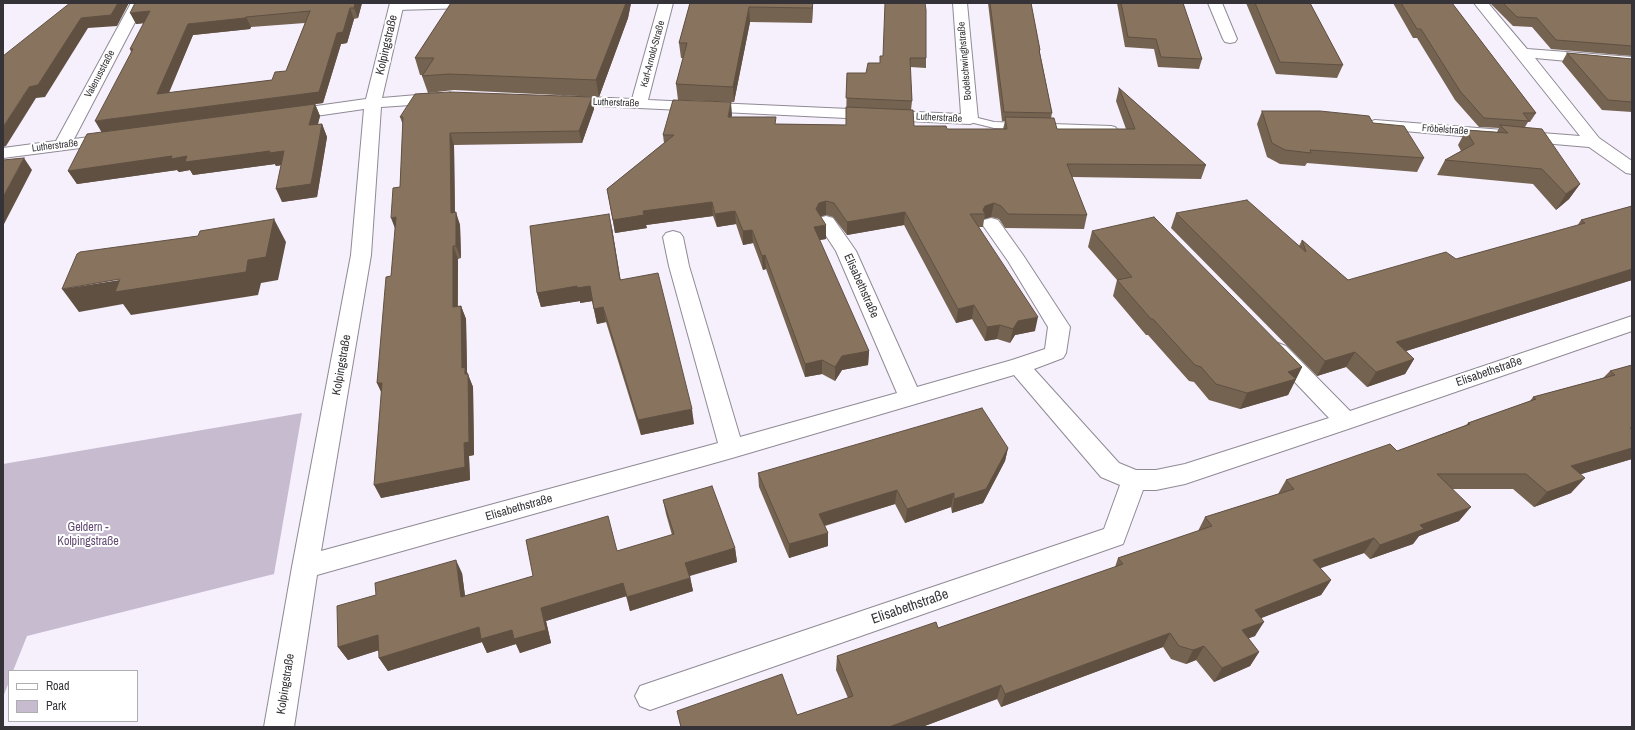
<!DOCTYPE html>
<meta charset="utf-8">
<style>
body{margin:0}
#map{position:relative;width:1635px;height:730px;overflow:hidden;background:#f6effc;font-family:"Archivo Narrow",sans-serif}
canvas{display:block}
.frame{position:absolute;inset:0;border:4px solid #353337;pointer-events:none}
.legend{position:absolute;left:8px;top:670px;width:130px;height:52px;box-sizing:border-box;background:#fff;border:1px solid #aeadaf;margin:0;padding:5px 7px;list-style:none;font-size:12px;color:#353337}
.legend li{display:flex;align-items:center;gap:8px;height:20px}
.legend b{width:20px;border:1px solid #aeadaf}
</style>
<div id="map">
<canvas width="1635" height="730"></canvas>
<div class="frame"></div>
<ul class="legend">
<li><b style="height:5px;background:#fff"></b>Road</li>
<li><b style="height:11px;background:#c7bbd0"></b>Park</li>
</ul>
</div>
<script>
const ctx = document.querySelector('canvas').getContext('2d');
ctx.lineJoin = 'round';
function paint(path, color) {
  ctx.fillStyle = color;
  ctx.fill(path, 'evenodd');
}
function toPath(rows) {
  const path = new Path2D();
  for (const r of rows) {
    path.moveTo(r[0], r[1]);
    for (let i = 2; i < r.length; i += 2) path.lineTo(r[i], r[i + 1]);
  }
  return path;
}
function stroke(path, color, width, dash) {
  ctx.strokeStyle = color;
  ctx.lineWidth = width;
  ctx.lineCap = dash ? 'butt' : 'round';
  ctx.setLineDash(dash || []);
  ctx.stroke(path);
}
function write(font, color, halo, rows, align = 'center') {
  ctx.font = font + ' "Archivo Narrow",sans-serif';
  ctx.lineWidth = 4;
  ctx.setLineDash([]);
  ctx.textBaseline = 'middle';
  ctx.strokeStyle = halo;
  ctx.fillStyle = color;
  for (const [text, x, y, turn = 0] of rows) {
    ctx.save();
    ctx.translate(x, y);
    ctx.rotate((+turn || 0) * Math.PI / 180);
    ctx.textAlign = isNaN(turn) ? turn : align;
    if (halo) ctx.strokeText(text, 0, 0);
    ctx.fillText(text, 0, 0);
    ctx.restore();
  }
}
paint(toPath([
 [302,413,274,574,27,636,13,671,9,671,9,682,3,697,3,464]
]), '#c7bbd0');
const service = toPath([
 [439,3,472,3,474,5,469,8,396,10,391,7,396,4,439,3],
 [970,116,994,122,1111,126,1115,127,1117,129,1115,131,1111,132,994,128,966,121,964,119,966,117,970,116]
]);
const minor = toPath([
 [131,3,145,3,74,139,113,134,119,135,121,139,119,143,3,158,3,148,56,141,131,3],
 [390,3,404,3,382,98,440,93,446,95,448,98,446,101,440,103,381,107,371,255,321,551,718,443,669,266,663,237,666,233,673,231,680,233,683,237,689,266,740,437,897,393,836,251,817,222,819,218,826,216,833,218,856,251,917,387,1012,360,1045,349,1048,327,1008,261,982,224,984,220,991,218,998,220,1023,255,1070,327,1066,353,1063,358,1034,369,1119,463,1136,470,1156,470,1185,464,1329,418,1270,356,1267,351,1270,346,1278,343,1286,346,1350,411,1632,316,1632,331,1354,427,1185,484,1156,490,1143,490,1123,544,650,710,640,706,635,696,640,686,1104,529,1120,485,1101,477,1014,375,732,458,317,575,294,727,264,727,292,567,351,255,364,109,288,120,282,118,280,115,282,112,288,110,366,99,390,3],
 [659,3,673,3,648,100,961,114,953,3,967,3,978,119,976,122,970,124,557,104,555,101,557,98,563,96,632,99,659,3],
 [1208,3,1222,3,1237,39,1235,42,1230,43,1225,42,1223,39,1208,3],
 [1474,3,1488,3,1527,49,1632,57,1632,67,1535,58,1599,138,1632,161,1632,174,1626,173,1589,147,1369,128,1367,125,1369,122,1375,120,1580,136,1474,3]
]);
stroke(service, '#908a95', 2);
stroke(minor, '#908a95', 2);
paint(service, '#fff');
paint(minor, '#fff');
paint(toPath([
 [135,3,362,3,358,18,354,19,347,43,341,44,323,103,315,104,320,116,318,124,322,124,327,137,317,197,282,202,281,165,276,166,275,164,193,175,190,170,179,172,177,170,77,184,68,171,102,132,131,52,130,49,144,23,136,24],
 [305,23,286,71,272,80,169,93,193,35,250,29,251,27],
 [451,3,631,3,628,18,599,97,454,90,428,93,422,76,423,75,420,75,415,58],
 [690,3,813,3,812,23,750,22,734,102,678,100,676,84,683,58,681,58,679,43],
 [988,3,1031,3,1040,50,1040,53,1052,113,1051,118,1057,129,1126,129,1116,101,1119,88,1206,165,1201,179,1072,177,1087,215,1084,229,1005,228,999,219,991,217,984,219,983,227,979,227,1035,331,1015,335,1010,343,997,339,985,341,972,319,956,323,904,225,847,235,833,217,826,215,820,216,826,239,819,240,869,351,868,365,842,370,835,381,822,374,805,377,766,269,763,270,753,243,743,245,736,224,717,227,713,216,646,225,647,228,615,233,607,189,664,143,663,135,732,115,731,117,776,124,846,125,847,73,866,73,880,63,880,56,926,58,926,68,910,67,912,101,911,110,914,126,947,129,1003,129,1005,121,1002,121],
 [1117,3,1183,3,1202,59,1199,69,1158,67,1154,49,1125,47],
 [1246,3,1310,3,1343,65,1337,78,1276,74],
 [1393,3,1452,3,1536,113,1530,122,1528,122,1525,127,1580,184,1569,199,1556,210,1533,184,1437,175,1445,160,1461,151,1458,145,1466,130,1497,132,1499,128,1479,127,1455,100,1417,38,1413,38],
 [1490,3,1632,3,1632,56,1551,49,1532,27,1513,26],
 [1567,53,1632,59,1632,112,1602,110,1562,62],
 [592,97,594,109,582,143,454,145,455,212,460,225,461,258,458,259,458,306,461,306,466,319,467,372,473,387,474,455,469,456,470,480,381,498,382,393,377,383,391,276,400,187,403,125,400,117],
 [1262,111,1373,123,1424,158,1417,172,1307,163,1305,166,1280,164,1267,157,1257,124],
 [1632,206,1632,280,1406,351,1414,359,1405,374,1367,387,1346,367,1317,376,1171,228,1176,213,1299,246,1302,240,1348,280,1456,259,1577,226,1581,220],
 [612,228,620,280,694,424,641,435,606,322,597,324,592,301,580,303,580,301,541,307,537,293],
 [1092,231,1302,367,1288,395,1240,409,1209,400,1194,382,1189,381,1148,335,1146,335,1113,296,1117,280,1088,247],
 [1632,365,1632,459,1581,474,1571,493,1534,507,1513,489,1453,489,1459,521,1419,536,1413,544,1370,559,1364,553,1320,568,1331,580,1321,595,1261,618,1255,636,1248,638,1259,652,1250,666,1214,682,1196,660,1186,664,1171,659,1163,647,1001,707,997,699,922,727,681,727,677,711,797,715,848,698,836,670,837,656,938,628,1115,567,1118,558,1198,531,1205,517,1278,494,1286,480,1397,451,1466,425,1468,423,1530,401,1533,397,1603,378,1610,371],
 [1008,448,1005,461,983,503,952,513,951,507,905,523,895,504,825,526,828,533,828,546,789,558,759,487,758,473],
 [663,500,735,548,737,562,690,576,693,591,630,611,626,596,546,621,551,643,520,653,516,644,487,653,482,642,388,671,379,658,379,650,348,660,338,647,462,573,465,596,672,535,666,514]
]), '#756351');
paint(toPath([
 [118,3,129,3,117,26,88,28,45,97,36,98,6,146,3,147,3,127,29,87,81,18],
 [355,3,362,3,358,18,354,8],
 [626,3,631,3,628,18,599,97,596,80],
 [813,3,812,23,812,8],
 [749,7,750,22,734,102,733,87],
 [350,8,354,19,347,43,341,44,323,103,315,104,320,116,314,138,309,125,102,133,95,121,319,92,337,33],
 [150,11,156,22,136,24,130,13],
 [246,17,251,27,250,29,193,35,163,106,157,94,188,24],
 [592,97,594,109,582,143,579,131],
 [731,102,732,115,729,130,728,117],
 [322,124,327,137,317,197,282,202,276,189],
 [450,133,454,145,455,226,451,213],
 [270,151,284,151,290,164,276,166,275,164,193,175,190,170,179,172,177,170,77,184,68,171,172,156,187,156],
 [24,158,32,170,3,226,3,197],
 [1580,184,1569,199,1556,210,1566,194],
 [826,201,826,215,819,217,816,209,819,203],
 [712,202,713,216,646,225,647,228,615,233,613,220,643,211],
 [994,203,991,217,984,219,985,214,983,210,985,206],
 [735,211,736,224,717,227,715,214],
 [456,212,460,225,461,258,456,246],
 [905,212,904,225,847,235,847,222],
 [609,214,612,228,623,294,620,280],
 [396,217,396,231,391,218],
 [274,219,286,242,278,280,261,283,258,295,131,315,123,304,79,312,62,289,248,260],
 [826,225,826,239,814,241,814,227],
 [752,230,753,243,743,245,743,231],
 [453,246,458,259,457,320,453,307],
 [765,255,766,269,763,270,762,256],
 [1632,269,1632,280,1387,357,1396,342],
 [577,286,590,286,593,301,580,303,580,301,541,307,537,293],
 [974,305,972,319,956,323,958,309],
 [461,306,466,319,467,372,473,387,474,455,469,456,470,480,381,498,374,485,462,368],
 [603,307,606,322,597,324,594,309],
 [1038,317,1035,331,1015,335,1010,343,1013,329,1018,321],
 [1000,325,997,339,985,341,987,327],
 [869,351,868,365,842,370,835,381,835,367,842,356],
 [1355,352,1346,367,1317,376,1325,361],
 [1414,359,1405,374,1367,387,1376,372],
 [822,360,822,374,805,377,805,364],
 [1302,367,1288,395,1240,409,1247,393,1288,372],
 [377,383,382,383,383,396],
 [692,409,694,424,641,435,638,420],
 [1008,448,1005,461,983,503,952,513,954,499],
 [1632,448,1632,459,1558,481,1571,466],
 [1585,478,1571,493,1534,507,1547,492],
 [897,490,895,504,819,527,819,514],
 [954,493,951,507,905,523,907,509],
 [1471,507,1459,521,1419,536,1413,544,1370,559,1380,545,1420,525],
 [828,533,828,546,789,558,789,544],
 [1374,538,1364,553,1304,574,1313,560],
 [735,548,737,562,688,576,685,563],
 [456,560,462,573,467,611,461,597],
 [690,578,693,591,630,611,627,597],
 [1331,580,1321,595,1246,624,1255,610],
 [623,583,627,596,546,621,551,643,520,653,516,644,487,653,482,642,388,671,379,658,479,627,512,630,541,608],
 [1264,622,1255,636,1234,644,1242,630],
 [1170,633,1163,647,1001,707,1005,694],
 [378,635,386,648,348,660,338,647],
 [1204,646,1196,660,1186,664,1193,650],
 [1259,652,1250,666,1214,682,1222,668],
 [1001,685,997,699,922,727,889,727]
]), '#5f5042');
const building = toPath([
 [70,3,118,3,111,15,81,18,38,85,29,87,3,127,3,56,70,3],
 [135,3,355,3,354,8,350,8,343,32,337,33,319,92,95,121,133,49,130,49,150,11,130,13,135,3],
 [310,11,286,71,275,72,272,80,157,94,188,24,245,18,246,17,310,11],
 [451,3,626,3,596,80,449,74,422,76,434,58,415,58,451,3],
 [690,3,813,3,812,8,749,7,733,87,676,84,687,43,679,43,690,3],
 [885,3,925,3,926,10,926,58,910,58,912,101,846,98,847,73,866,73,868,63,880,63,880,56,883,56,885,3],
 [990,3,1031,3,1040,50,1039,50,1052,113,1004,112,990,3],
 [1121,3,1183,3,1202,59,1161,57,1156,39,1128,37,1121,3],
 [1255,3,1310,3,1343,65,1280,62,1255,3],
 [1401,3,1452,3,1536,113,1523,113,1529,121,1484,118,1460,91,1421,29,1417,29,1401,3],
 [1503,3,1632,3,1632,46,1556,40,1537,18,1517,17,1503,3],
 [1567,53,1632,59,1632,102,1608,100,1567,53],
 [1119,88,1206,165,1067,164,1087,215,1008,214,1001,206,994,203,985,206,983,210,985,214,970,214,1038,317,1018,321,1013,329,1000,325,987,327,974,305,958,309,905,212,847,222,834,203,826,201,819,203,816,209,826,225,814,227,869,351,842,356,835,367,822,360,805,364,765,255,762,256,752,230,743,231,735,211,715,214,712,202,643,211,644,215,613,220,607,189,674,135,663,135,673,100,731,102,728,117,776,117,775,124,846,125,846,107,913,110,914,126,946,126,947,129,1007,129,1005,117,1054,118,1057,129,1135,129,1119,88],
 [450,92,592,97,579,131,450,133,451,213,456,212,456,246,453,246,453,307,461,306,462,368,465,367,465,374,468,374,469,442,464,443,465,467,374,485,382,383,377,383,386,277,391,276,396,217,391,218,393,188,400,187,403,117,400,117,415,94,450,92],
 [315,104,309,125,322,124,311,184,276,189,284,151,269,153,270,151,185,162,187,156,171,159,172,156,68,171,87,134,315,104],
 [1262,111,1320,111,1369,116,1373,123,1404,126,1424,158,1310,150,1311,153,1285,150,1272,143,1262,111],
 [1500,125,1542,129,1580,184,1566,194,1542,169,1445,160,1474,144,1466,130,1508,133,1500,125],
 [24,158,3,197,3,160,24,158],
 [1247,200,1306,252,1302,240,1348,280,1446,252,1456,259,1585,223,1581,220,1632,206,1632,269,1396,342,1414,359,1376,372,1355,352,1325,361,1176,213,1247,200],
 [609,214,620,280,658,273,692,409,638,420,603,307,594,309,590,286,577,288,577,286,537,293,530,226,609,214],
 [1154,217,1302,367,1288,372,1296,379,1247,393,1216,384,1201,367,1195,365,1153,319,1151,319,1117,280,1132,277,1092,231,1154,217],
 [274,219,266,257,248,260,246,272,115,292,120,279,62,289,77,254,80,252,198,236,200,231,274,219],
 [1632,365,1632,428,1630,428,1632,430,1632,448,1571,466,1585,478,1547,492,1526,474,1437,474,1471,507,1420,525,1424,529,1380,545,1374,538,1313,560,1331,580,1255,610,1264,622,1242,630,1259,652,1222,668,1204,646,1193,650,1179,646,1170,633,1005,694,1001,685,889,727,681,727,677,711,782,674,797,715,853,696,837,656,936,622,938,628,1123,564,1118,558,1212,526,1205,517,1294,489,1286,480,1390,444,1397,451,1470,424,1468,423,1536,399,1533,397,1615,375,1610,371,1632,365],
 [982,408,1008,448,986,489,954,499,954,493,907,509,897,490,819,514,828,533,789,544,758,473,982,408],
 [712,486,735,548,685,563,690,578,627,597,623,583,541,608,546,630,514,639,512,630,481,639,479,627,379,658,378,635,338,647,337,606,376,595,375,583,456,560,461,597,533,576,526,540,608,516,617,551,674,534,663,500,712,486]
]);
paint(building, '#88735e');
stroke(building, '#5f5042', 1);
write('10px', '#353337', '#fff', [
 ["Karl-Arnold-Straße",653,54,-75],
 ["Bodelschwinghstraße",965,61,-95],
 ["Valenusstraße",100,74,-62],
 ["Lutherstraße",616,103,2],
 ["Lutherstraße",939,118,3],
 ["Fröbelstraße",1445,130,4],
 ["Lutherstraße",55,146,-7]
]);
write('12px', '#353337', '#fff', [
 ["Kolpingstraße",387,45,-77],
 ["Elisabethstraße",861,286,66],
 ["Kolpingstraße",342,365,-80],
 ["Elisabethstraße",1489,372,-19],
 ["Elisabethstraße",519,508,-16],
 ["Kolpingstraße",286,684,-81]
]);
write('12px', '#624a73', '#fff', [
 ["Geldern -",88,528],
 ["Kolpingstraße",88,542]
]);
write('14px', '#353337', '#fff', [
 ["Elisabethstraße",910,607,-19]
]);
</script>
